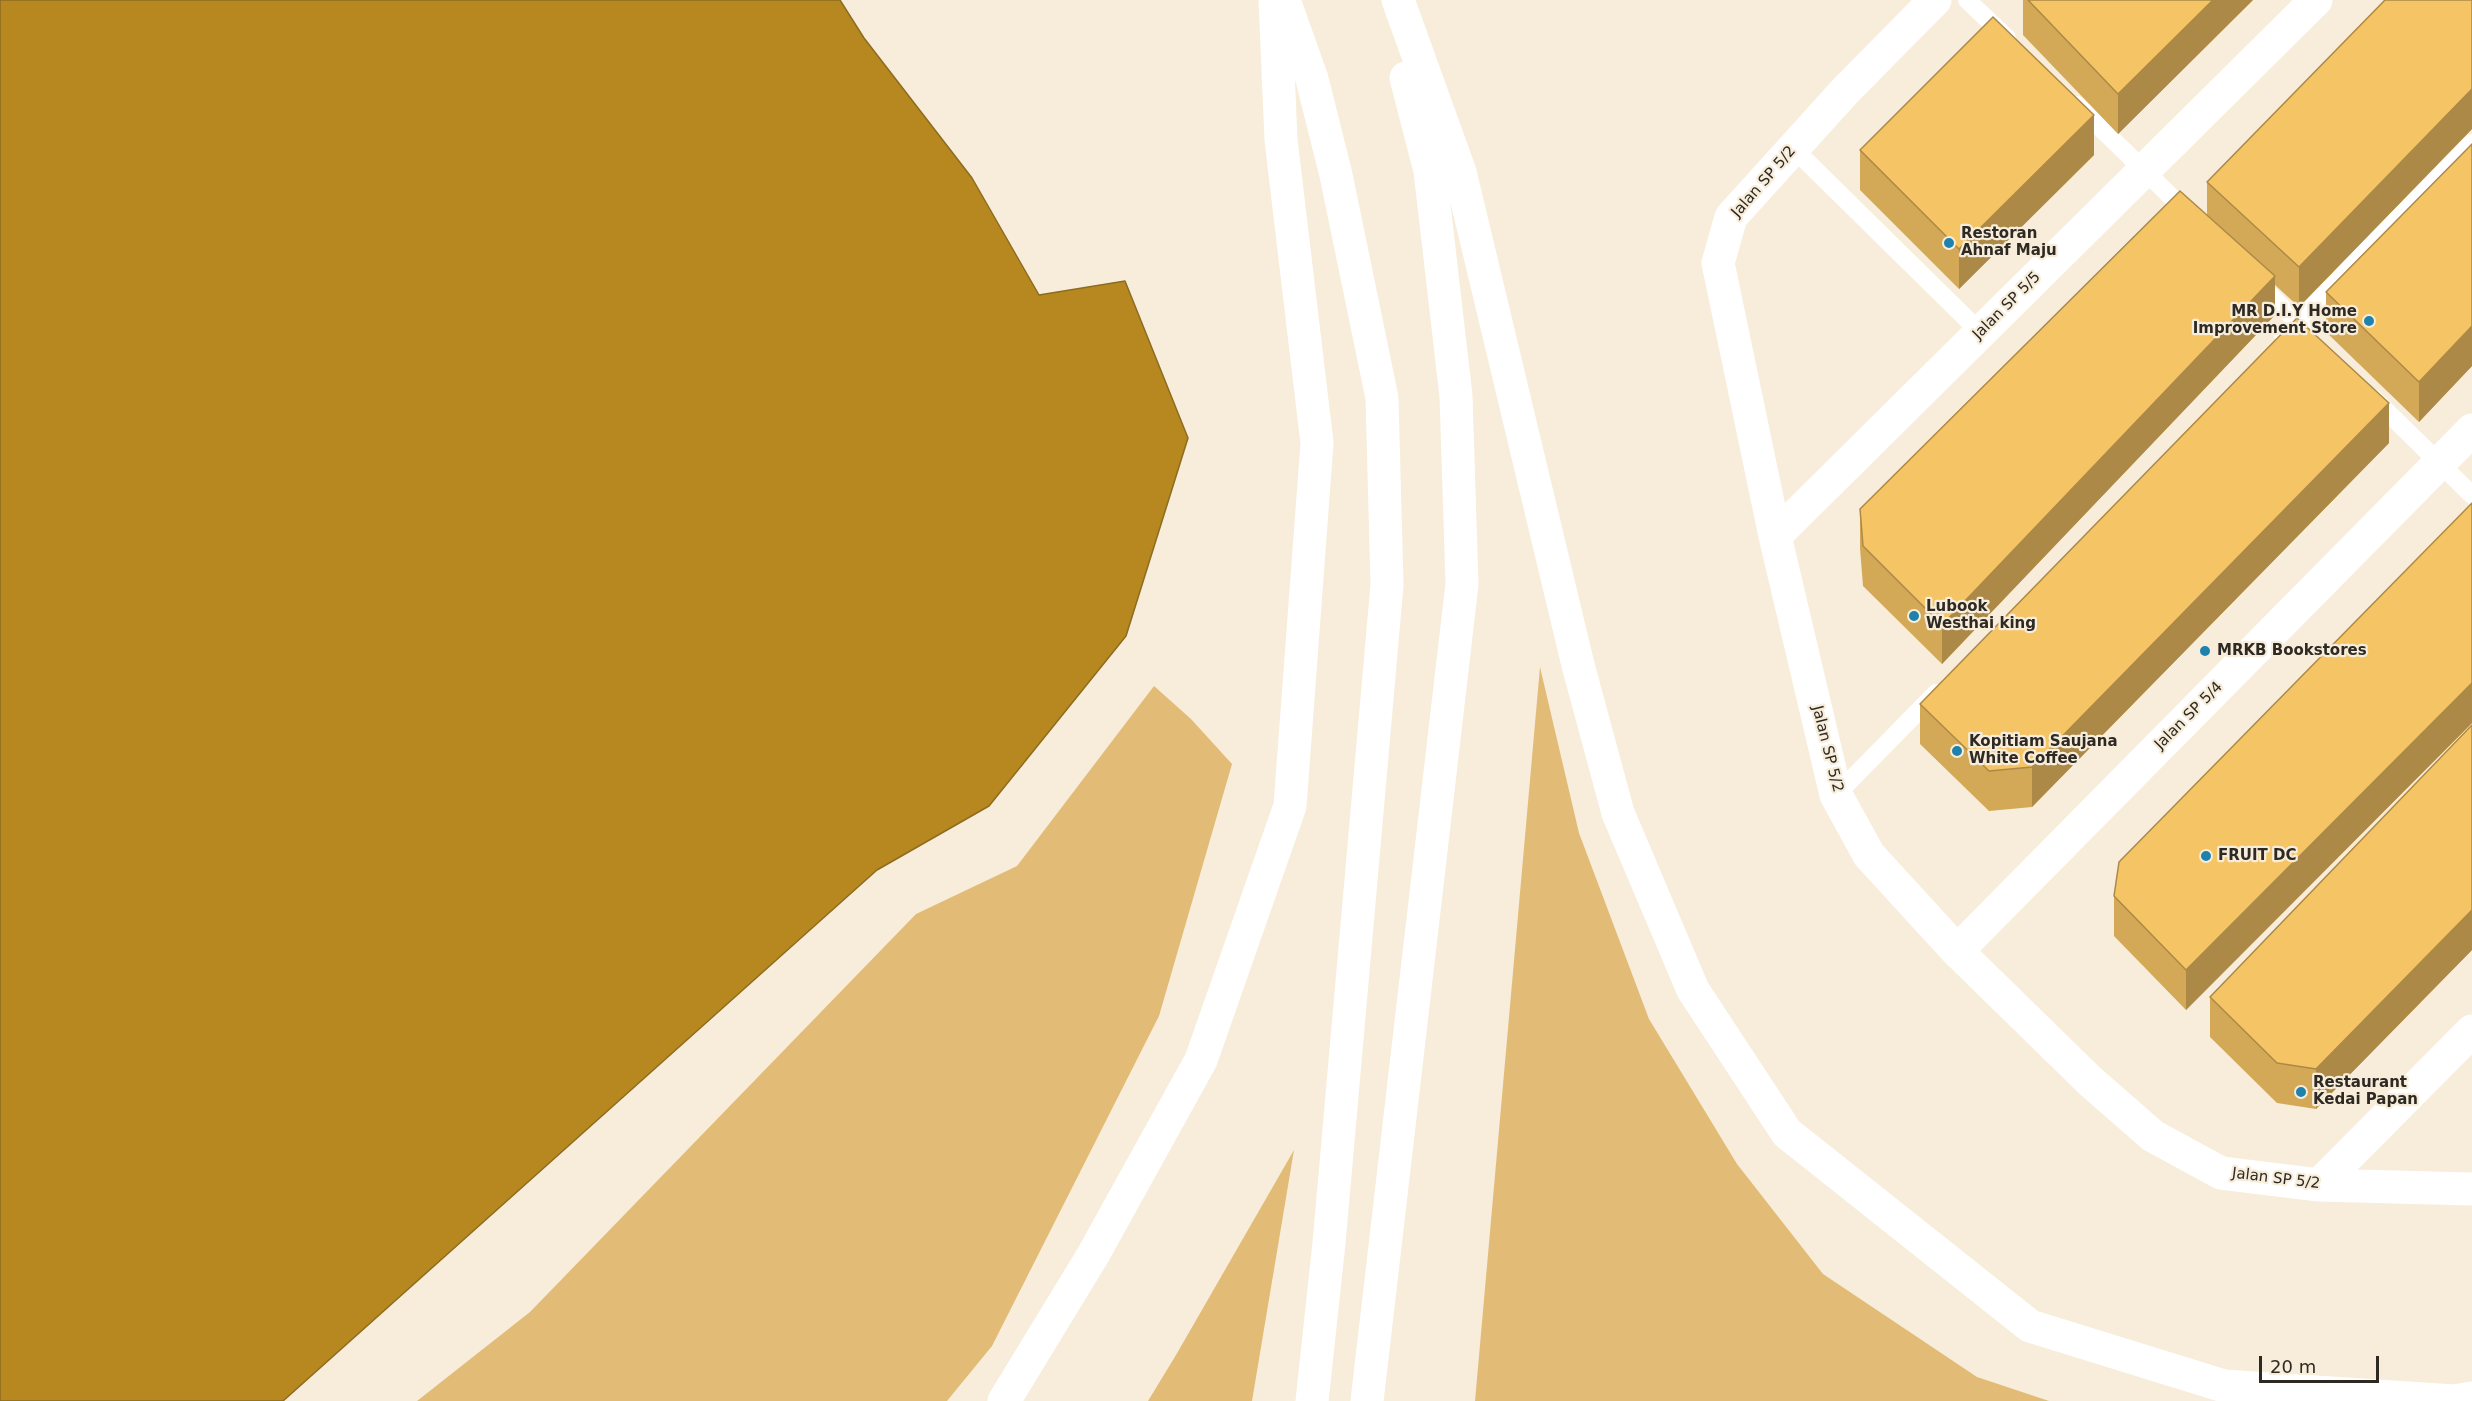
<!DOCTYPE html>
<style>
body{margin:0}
#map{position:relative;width:2472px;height:1401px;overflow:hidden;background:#f7edda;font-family:"DejaVu Sans",sans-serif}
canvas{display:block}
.scale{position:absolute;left:2259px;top:1356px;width:120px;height:27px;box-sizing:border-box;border:3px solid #2e2a23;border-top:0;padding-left:8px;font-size:18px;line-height:21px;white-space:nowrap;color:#2e2a23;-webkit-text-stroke:4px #f7edda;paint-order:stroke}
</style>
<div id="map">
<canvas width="2472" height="1401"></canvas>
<div class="scale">20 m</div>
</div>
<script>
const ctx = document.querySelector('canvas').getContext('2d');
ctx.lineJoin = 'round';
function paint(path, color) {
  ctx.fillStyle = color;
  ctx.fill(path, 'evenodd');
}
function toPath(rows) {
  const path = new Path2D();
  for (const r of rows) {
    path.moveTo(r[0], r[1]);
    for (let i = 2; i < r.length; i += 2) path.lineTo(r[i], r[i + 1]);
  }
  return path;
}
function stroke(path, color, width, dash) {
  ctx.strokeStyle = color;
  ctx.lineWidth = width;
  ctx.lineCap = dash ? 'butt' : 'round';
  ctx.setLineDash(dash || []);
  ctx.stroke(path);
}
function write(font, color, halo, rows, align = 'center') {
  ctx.font = font + ' "DejaVu Sans",sans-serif';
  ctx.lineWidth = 4.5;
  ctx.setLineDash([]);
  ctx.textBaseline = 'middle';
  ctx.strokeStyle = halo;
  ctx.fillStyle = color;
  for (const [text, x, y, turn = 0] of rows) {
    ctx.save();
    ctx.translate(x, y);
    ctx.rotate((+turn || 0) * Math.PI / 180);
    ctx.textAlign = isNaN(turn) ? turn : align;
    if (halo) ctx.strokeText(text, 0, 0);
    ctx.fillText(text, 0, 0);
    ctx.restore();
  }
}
paint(toPath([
 [1540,667,1579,833,1649,1019,1737,1164,1823,1274,1977,1377,2049,1401,1475,1401],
 [1154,686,1191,719,1232,764,1159,1016,992,1346,947,1401,417,1401,530,1312,916,914,1017,866],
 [1294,1150,1252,1401,1148,1401,1176,1355]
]), '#e2bc76');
const water = toPath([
 [0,0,840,0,864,38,972,178,1039,295,1125,281,1188,438,1126,636,989,806,877,870,283,1401,0,1401,0,0]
]);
paint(water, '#b6881f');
stroke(water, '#8d6c20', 1.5);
stroke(toPath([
 [1967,0,2007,38],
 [2077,105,2190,215],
 [1793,148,1981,333],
 [2259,284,2305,330],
 [2283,335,2472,143],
 [2373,398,2472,495],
 [1836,795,1936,693]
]), '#fff', 18);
stroke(toPath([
 [1935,0,1846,90,1731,217,1718,263,1775,536,1836,795,1869,855,1957,951,2090,1081,2153,1136,2221,1173,2319,1185,2472,1189],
 [1775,536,2316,0],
 [1957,951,2472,430],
 [2319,1185,2472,1031]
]), '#fff', 33);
stroke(toPath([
 [1398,0,1460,172,1578,665,1618,813,1693,990,1787,1133,2030,1326,2224,1386,2454,1401,2472,1398],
 [1285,3,1312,79,1336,175,1382,398,1387,585,1329,1243,1312,1401],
 [1004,1401,1093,1255,1201,1060,1290,806,1317,443,1281,140,1275,0],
 [1367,1401,1462,584,1456,396,1430,171,1406,78]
]), '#fff', 33);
paint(toPath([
 [2023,0,2253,0,2118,134,2023,35],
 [2472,0,2472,129,2299,307,2275,285,2275,315,1942,664,1863,586,1860,548,1860,509,2207,215,2207,182],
 [2472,144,2472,366,2419,422,2326,332,2326,292],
 [1860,150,2094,155,1959,289,1860,190],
 [2389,443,2032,807,1989,811,1920,744,1920,704],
 [2472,503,2472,723,2186,1010,2114,936,2114,896],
 [2472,725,2472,950,2316,1109,2277,1103,2210,1037,2210,997]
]), '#d3a957');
paint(toPath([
 [2213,0,2253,0,2118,134,2118,94],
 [2472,89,2472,129,2299,307,2299,267],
 [2094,115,2094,155,1959,289,1959,249],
 [2275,276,2275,315,1942,664,1942,625],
 [2472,326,2472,366,2419,422,2419,382],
 [2389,403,2389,443,2032,807,2032,767],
 [2472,683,2472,723,2186,1010,2186,970],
 [2472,910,2472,950,2316,1109,2316,1069]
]), '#ac8947');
const building = toPath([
 [2028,0,2213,0,2118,94,2028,0],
 [2385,0,2472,0,2472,89,2299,267,2207,182,2385,0],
 [1993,17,2094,115,1959,249,1860,150,1993,17],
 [2472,144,2472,326,2419,382,2326,292,2472,144],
 [2180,191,2275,276,1942,625,1863,546,1860,509,2180,191],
 [2297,318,2389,403,2032,767,1989,771,1920,704,2297,318],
 [2472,503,2472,683,2186,970,2114,896,2119,862,2472,503],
 [2472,725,2472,910,2316,1069,2277,1063,2210,997,2472,725]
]);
paint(building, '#f5c465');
stroke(building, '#ac8947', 1.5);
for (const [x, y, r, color] of [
 [1949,243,6,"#1e82ad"],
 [2369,321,6,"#1e82ad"],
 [1914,616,6,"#1e82ad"],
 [2205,651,6,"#1e82ad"],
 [1957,751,6,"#1e82ad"],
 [2206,856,6,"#1e82ad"],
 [2301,1092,6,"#1e82ad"]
]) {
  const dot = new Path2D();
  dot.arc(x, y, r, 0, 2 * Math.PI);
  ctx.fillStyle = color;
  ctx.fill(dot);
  stroke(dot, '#f7edda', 2);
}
write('15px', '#2e2a23', '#f7edda', [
 ["Jalan SP 5/2",1764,182,-49],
 ["Jalan SP 5/5",2007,306,-45],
 ["Jalan SP 5/4",2189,716,-45],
 ["Jalan SP 5/2",1827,749,76],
 ["Jalan SP 5/2",2276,1179,7]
]);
write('bold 15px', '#2e2a23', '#f7edda', [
 ["Restoran",1961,234],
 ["Ahnaf Maju",1961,251],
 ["MR D.I.Y Home",2357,312,"right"],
 ["Improvement Store",2357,329,"right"],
 ["Lubook",1926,607],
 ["Westhai king",1926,624],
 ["MRKB Bookstores",2217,651],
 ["Kopitiam Saujana",1969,742],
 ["White Coffee",1969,759],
 ["FRUIT DC",2218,856],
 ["Restaurant",2313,1083],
 ["Kedai Papan",2313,1100]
], 'left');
</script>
